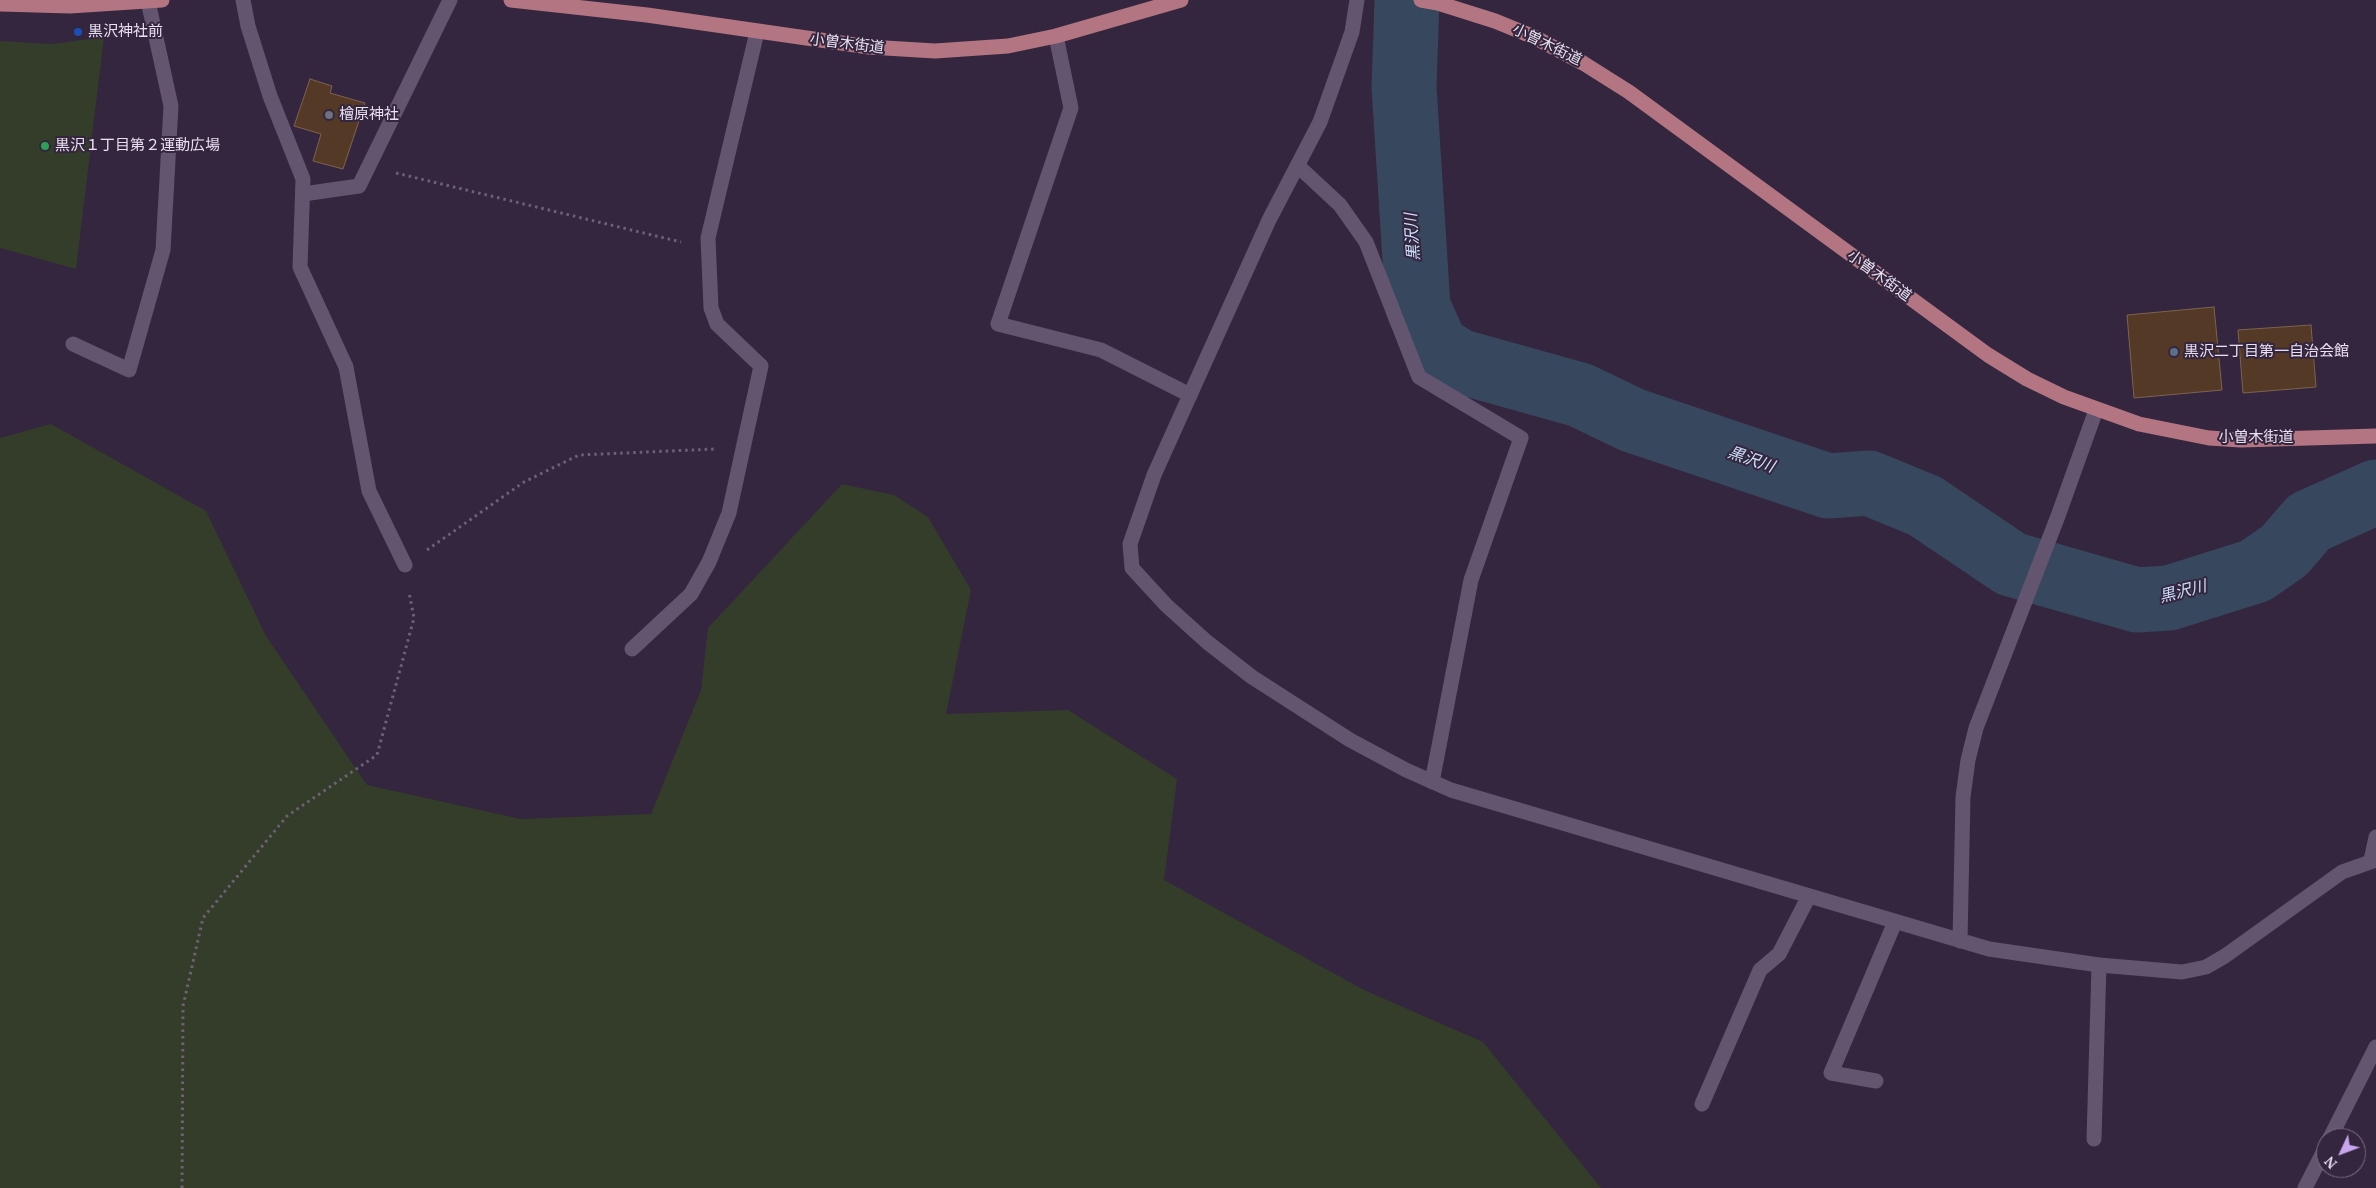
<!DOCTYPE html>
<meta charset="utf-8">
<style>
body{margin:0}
#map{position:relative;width:2376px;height:1188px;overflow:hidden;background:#33263e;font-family:"PT Serif",serif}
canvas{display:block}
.north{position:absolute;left:2316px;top:1128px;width:50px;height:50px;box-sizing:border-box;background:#33263e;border:1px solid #7c7086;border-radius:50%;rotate:227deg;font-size:14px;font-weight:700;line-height:20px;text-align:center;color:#e9e0f1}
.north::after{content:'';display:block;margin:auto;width:18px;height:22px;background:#c9a5ee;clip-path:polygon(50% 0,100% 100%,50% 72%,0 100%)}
</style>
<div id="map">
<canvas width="2376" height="1188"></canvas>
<div class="north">N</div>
</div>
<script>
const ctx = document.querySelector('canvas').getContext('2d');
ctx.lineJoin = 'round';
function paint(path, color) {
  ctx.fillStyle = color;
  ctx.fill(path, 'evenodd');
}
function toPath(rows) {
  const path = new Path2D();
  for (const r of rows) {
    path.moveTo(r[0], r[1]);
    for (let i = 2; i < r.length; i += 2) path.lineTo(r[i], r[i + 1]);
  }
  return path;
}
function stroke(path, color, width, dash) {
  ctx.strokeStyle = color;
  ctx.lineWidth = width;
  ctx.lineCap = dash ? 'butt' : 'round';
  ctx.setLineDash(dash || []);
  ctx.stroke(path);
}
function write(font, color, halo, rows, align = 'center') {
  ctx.font = font + ' "PT Serif","Noto Sans JP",serif';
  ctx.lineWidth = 4;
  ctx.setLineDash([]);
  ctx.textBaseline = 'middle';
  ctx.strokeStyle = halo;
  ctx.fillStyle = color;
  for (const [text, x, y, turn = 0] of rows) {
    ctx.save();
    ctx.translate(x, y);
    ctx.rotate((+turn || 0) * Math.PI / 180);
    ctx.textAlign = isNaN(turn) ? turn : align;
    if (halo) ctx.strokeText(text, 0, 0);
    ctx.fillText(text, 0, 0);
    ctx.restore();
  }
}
paint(toPath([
 [104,37,76,269,0,248,0,41,51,44],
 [51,424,206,511,266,636,367,785,521,819,651,814,701,690,708,628,842,484,894,495,928,517,971,590,946,714,1068,710,1177,779,1164,880,1364,990,1483,1042,1601,1188,0,1188,0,438]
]), '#343d29');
stroke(toPath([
 [1407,0,1404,87,1418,307,1436,347,1458,361,1580,395,1632,420,1828,486,1869,483,1925,506,2011,564,2137,600,2169,598,2255,571,2284,551,2309,522,2376,492]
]), '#37475e', 65);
const building = toPath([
 [310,79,332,86,330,93,365,103,343,169,313,161,321,134,294,126,310,79],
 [2214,307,2222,390,2134,398,2127,315,2214,307],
 [2311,325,2316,387,2243,393,2238,330,2311,325]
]);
paint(building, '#533926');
stroke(building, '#7f624e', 1);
stroke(toPath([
 [396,173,681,242],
 [427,550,524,482,579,455,715,449],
 [182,1188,183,1006,203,918,287,816,377,755,414,618,409,592]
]), '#6d6177', 3, [2.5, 4]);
stroke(toPath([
 [243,0,248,26,270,96,303,179,300,267,346,367,369,491,405,565],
 [1056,36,1071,108,998,324,1101,350,1190,395],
 [632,649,691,594,709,562,729,513,761,366,717,324,711,308,708,238,757,32],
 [2371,860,2376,837],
 [1876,1081,1831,1073,1895,922],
 [1702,1104,1760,970,1779,954,1809,896],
 [2330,1138,2376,1047],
 [2094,1139,2099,965],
 [2305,1188,2326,1147]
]), '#635470', 15);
stroke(toPath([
 [1357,0,1352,32,1320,122,1269,220,1190,395,1154,475,1130,544,1132,568,1166,605,1207,642,1252,677,1350,740,1406,770,1451,790,1989,949,2099,965,2182,972,2206,967,2225,956,2342,872,2376,860],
 [1298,166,1340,205,1366,242,1419,377,1521,438,1471,580,1432,782],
 [303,194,359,186,450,0],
 [73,344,129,370,163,250,171,106,148,1],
 [1960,941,1963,797,1968,760,1976,728,2058,516,2096,410]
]), '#635470', 15);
stroke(toPath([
 [511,0,647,15,869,47,935,51,1008,46,1056,36,1181,0],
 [1421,0,1438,3,1495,21,1534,37,1583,63,1629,92,1988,355,2027,379,2064,397,2139,424,2209,438,2241,440,2376,436],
 [0,4,70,6,162,0]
]), '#b37581', 15);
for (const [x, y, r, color] of [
 [78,32,5,"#1a4fb4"],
 [329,115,5,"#6b7280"],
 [45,146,5,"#2e9e5b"],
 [2174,352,5,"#5c6f8a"]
]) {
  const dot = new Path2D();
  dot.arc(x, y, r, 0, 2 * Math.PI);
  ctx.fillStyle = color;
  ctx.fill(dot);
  stroke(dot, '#33263e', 2);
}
write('15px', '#e9e0f1', '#33263e', [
 ["黒沢神社前",88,32],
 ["檜原神社",339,115],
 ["黒沢１丁目第２運動広場",55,146],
 ["黒沢二丁目第一自治会館",2184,352]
], 'left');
write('15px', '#e9e0f1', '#33263e', [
 ["小曽木街道",847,44,7],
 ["小曽木街道",1547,45,26],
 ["小曽木街道",1879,276,36],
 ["小曽木街道",2256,438]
]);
write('italic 16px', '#cce0fc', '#33263e', [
 ["黒沢川",1413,237,-94],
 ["黒沢川",1751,460,19],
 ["黒沢川",2183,592,-14]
]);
</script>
